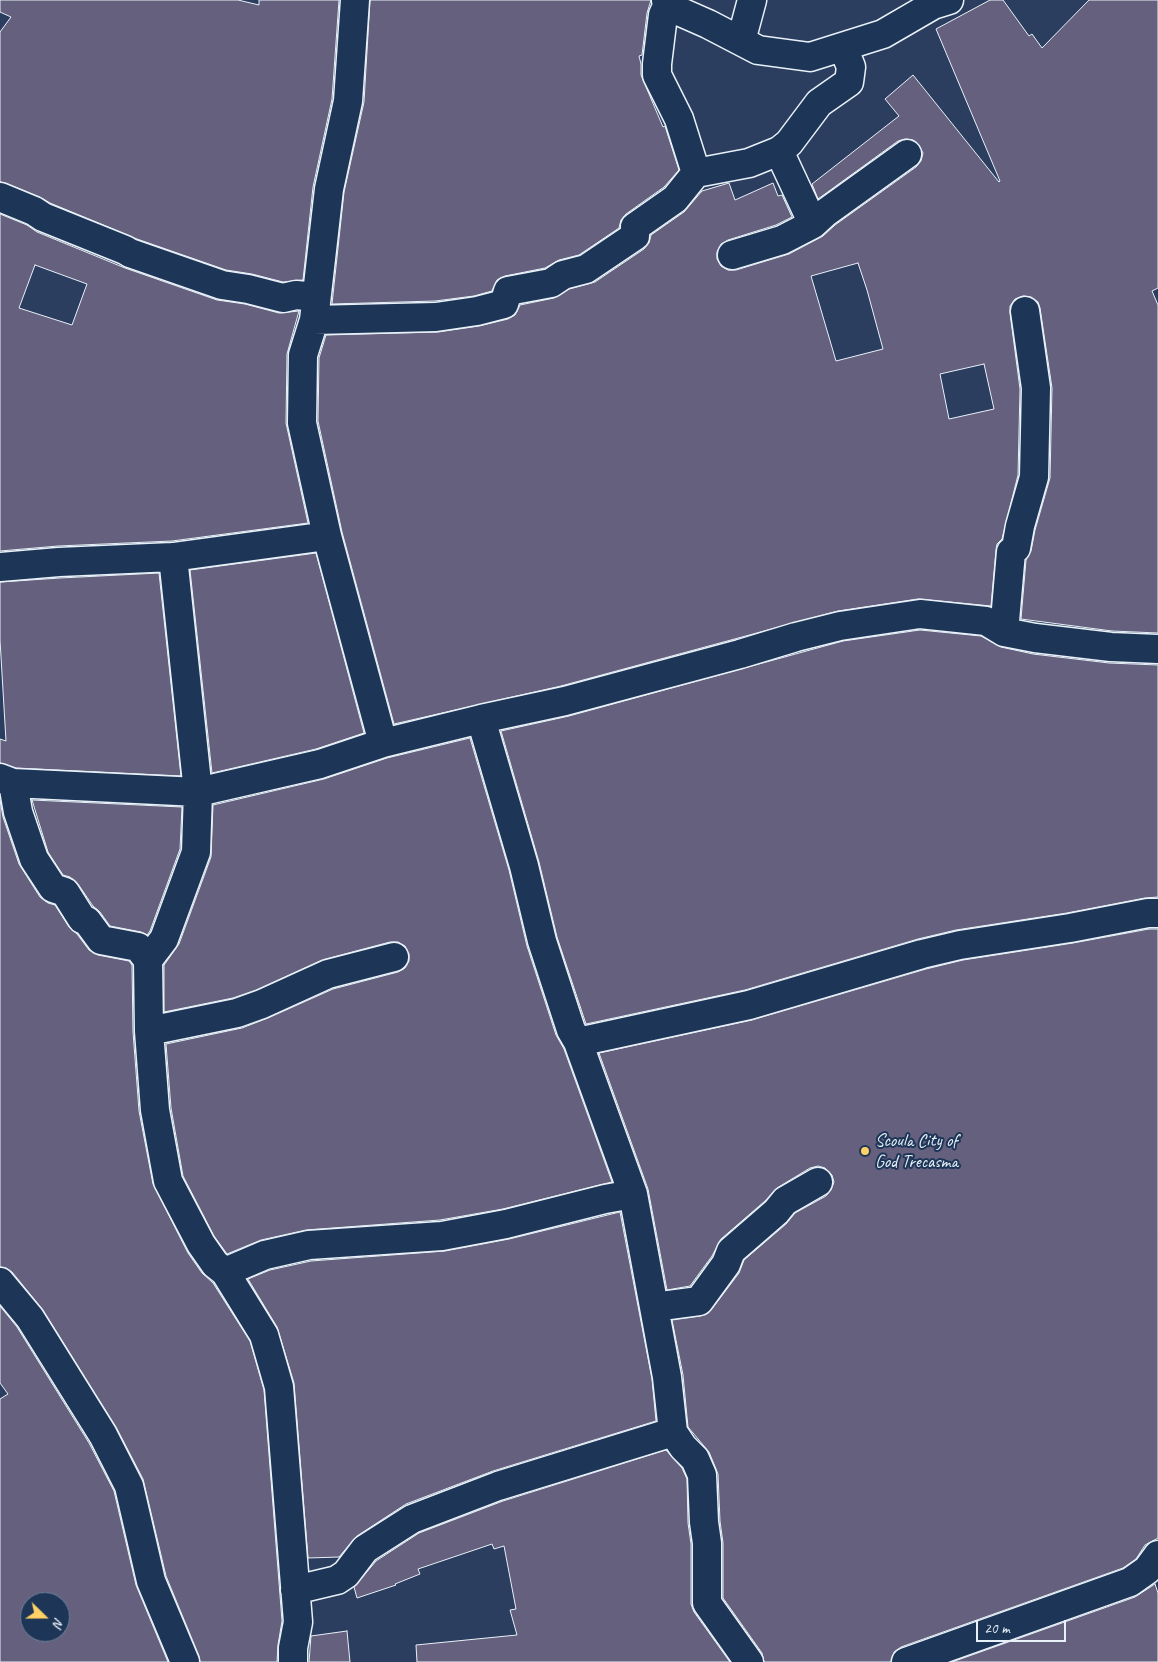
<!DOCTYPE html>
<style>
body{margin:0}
#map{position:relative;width:1158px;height:1662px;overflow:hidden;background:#2b3e5f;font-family:Caveat,sans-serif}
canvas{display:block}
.north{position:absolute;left:20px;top:1592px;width:50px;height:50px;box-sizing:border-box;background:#1d3557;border:1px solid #6e8097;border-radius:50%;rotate:112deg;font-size:14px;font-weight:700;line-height:20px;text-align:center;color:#e8f1f8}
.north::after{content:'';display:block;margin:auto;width:18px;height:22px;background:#ffd166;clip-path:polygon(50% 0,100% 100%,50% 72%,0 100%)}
.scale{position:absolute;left:976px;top:1620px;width:90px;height:22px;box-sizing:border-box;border:2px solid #e8f1f8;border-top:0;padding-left:6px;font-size:15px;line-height:18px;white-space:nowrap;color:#e8f1f8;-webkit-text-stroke:4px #1d3557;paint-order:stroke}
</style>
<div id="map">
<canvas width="1158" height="1662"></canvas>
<div class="north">N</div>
<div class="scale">20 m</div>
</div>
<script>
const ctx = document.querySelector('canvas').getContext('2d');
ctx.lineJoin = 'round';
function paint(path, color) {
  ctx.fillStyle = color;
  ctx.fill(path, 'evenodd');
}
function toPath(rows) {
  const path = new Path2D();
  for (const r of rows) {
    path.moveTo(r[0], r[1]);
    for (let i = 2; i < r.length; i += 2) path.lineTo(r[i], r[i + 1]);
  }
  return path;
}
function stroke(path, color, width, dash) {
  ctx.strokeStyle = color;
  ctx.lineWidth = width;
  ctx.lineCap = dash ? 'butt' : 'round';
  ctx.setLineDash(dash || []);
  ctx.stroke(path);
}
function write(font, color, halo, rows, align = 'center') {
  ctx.font = font + ' Caveat,sans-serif';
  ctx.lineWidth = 4;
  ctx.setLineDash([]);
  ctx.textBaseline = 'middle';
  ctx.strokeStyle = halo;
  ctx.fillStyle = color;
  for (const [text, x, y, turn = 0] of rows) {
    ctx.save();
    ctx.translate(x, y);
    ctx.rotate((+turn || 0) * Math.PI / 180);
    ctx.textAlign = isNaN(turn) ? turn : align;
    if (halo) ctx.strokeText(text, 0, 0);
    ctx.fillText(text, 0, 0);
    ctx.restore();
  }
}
const building = toPath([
 [0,0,238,0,259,5,259,0,339,0,332,99,313,187,303,280,283,282,252,274,226,270,137,239,50,203,40,197,6,183,0,182,0,32,11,17,0,12,0,0],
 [370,0,651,0,647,13,642,55,639,56,641,64,641,75,663,127,665,126,679,170,664,187,626,214,621,220,619,228,579,255,559,260,545,268,505,276,497,280,492,291,474,296,435,301,332,304,344,192,364,102,370,0],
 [990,0,1003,0,1029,36,1032,34,1042,48,1089,0,1158,0,1158,288,1152,291,1158,305,1158,633,1112,631,1021,619,1026,560,1031,551,1035,530,1050,478,1052,388,1040,308,1038,302,1031,297,1023,296,1015,299,1010,306,1010,313,1020,389,1018,475,1002,539,997,544,996,550,991,606,918,599,838,611,561,686,394,724,342,532,318,421,319,358,326,335,438,332,479,326,508,319,515,315,520,305,554,298,569,289,595,282,644,249,649,243,651,235,684,212,702,191,729,183,735,200,773,183,778,196,782,195,792,217,776,225,728,240,721,244,717,252,717,259,721,266,728,270,736,270,789,254,823,236,835,225,916,167,921,161,923,153,919,145,913,140,905,139,898,141,818,199,812,184,899,116,885,99,913,75,999,182,1000,181,936,29,990,0],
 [858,263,867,290,883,349,836,361,811,276,858,263],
 [984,364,994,409,949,419,940,374,984,364],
 [0,214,27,225,37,232,125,268,217,300,245,304,279,313,299,311,287,354,286,423,308,523,172,541,58,546,0,551,0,214],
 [35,265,87,284,72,325,19,308,35,265],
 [316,553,364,733,316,749,212,773,190,570,316,553],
 [159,573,181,776,16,768,0,763,0,739,6,741,0,640,0,582,60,578,159,573],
 [920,630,981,636,1001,647,1033,654,1109,663,1158,665,1158,897,1145,898,1067,913,956,930,918,939,745,990,586,1024,557,937,539,862,501,731,569,716,843,641,920,630],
 [470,738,509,870,527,946,556,1035,564,1049,612,1182,503,1209,440,1220,306,1230,261,1240,227,1254,214,1236,183,1176,171,1108,166,1044,242,1028,268,1018,333,989,398,972,405,968,409,961,409,954,405,946,398,942,390,942,322,960,256,990,233,998,164,1012,164,965,179,944,211,857,213,805,324,779,387,758,470,738],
 [0,800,3,817,19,864,40,897,48,903,55,905,69,927,77,934,89,950,98,955,129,961,132,965,133,1032,139,1111,153,1184,188,1253,202,1273,213,1283,250,1341,264,1390,282,1621,278,1645,277,1662,200,1662,199,1656,166,1576,143,1479,116,1427,43,1310,12,1272,6,1268,0,1267,0,800],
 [32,800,182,807,180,849,150,931,147,935,141,932,110,926,100,912,93,906,78,884,70,877,63,875,48,852,32,800],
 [1149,929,1158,929,1158,1538,1145,1545,1136,1559,1123,1568,901,1647,894,1652,891,1662,764,1662,762,1653,723,1598,723,1543,720,1521,718,1474,709,1452,688,1427,683,1375,672,1320,701,1316,711,1310,739,1273,744,1260,786,1224,795,1213,826,1196,831,1190,834,1182,832,1175,825,1168,818,1166,810,1168,777,1188,765,1201,721,1239,712,1256,690,1286,667,1290,648,1189,599,1053,752,1020,926,969,963,960,1073,943,1149,929],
 [620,1212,652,1379,656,1421,493,1471,406,1504,357,1536,339,1557,308,1558,294,1383,277,1327,248,1279,270,1270,311,1261,445,1251,509,1239,620,1212],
 [0,1306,17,1327,89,1443,114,1491,136,1585,168,1662,0,1662,0,1399,8,1394,0,1383,0,1306],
 [30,1602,60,1602,60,1632,30,1632,30,1602],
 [666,1450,682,1468,687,1479,688,1523,691,1544,691,1604,694,1612,730,1662,417,1662,416,1645,517,1635,510,1610,516,1609,504,1546,494,1549,492,1544,418,1569,420,1574,395,1584,396,1585,357,1598,354,1587,376,1561,419,1533,503,1501,666,1450],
 [1155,1584,1158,1593,1158,1662,952,1662,1135,1597,1155,1584],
 [347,1631,350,1662,309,1662,311,1636,347,1631]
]);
paint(building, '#64607e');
stroke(building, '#e8f1f8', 1);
const minor = toPath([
 [355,0,348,101,329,189,314,320,303,355,302,423,327,536,383,743],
 [666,0,667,6,708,24,758,50,810,57,883,34,933,5,949,0],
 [741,41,752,0],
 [696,173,749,163,779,151,789,143,819,103,849,82,851,67,843,47],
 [0,197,34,211,43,217,125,250,130,253,222,285,248,289,283,298,296,295,316,297],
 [813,224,825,213,907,154],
 [732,255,782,240,813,224,779,151],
 [314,320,436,317,477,311,504,304,508,291,551,283,563,275,586,269,635,236,635,227,675,199,696,173,679,119,657,75,657,64,663,15,667,6],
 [173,557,198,792,196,852,164,939,148,960,149,1031,155,1110,168,1181,201,1244,215,1264,225,1272,264,1335,279,1387,298,1622,293,1648,293,1662],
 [0,567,59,562,173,557,327,536],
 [1004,632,1011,552,1016,548,1020,526,1034,477,1036,388,1025,311],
 [481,719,524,866,542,941,571,1030,578,1042,633,1194,667,1377,673,1432,683,1447,695,1459,702,1475,704,1522,707,1543,707,1603,749,1662],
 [0,778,13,783,198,792,320,764,383,743,481,719,565,701,740,654,796,637,840,626,920,614,986,621,1004,632,1035,638,1111,647,1158,649],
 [13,783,18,812,34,859,53,888,65,892,82,919,87,921,101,940,138,947,148,960],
 [149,1031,237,1013,262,1004,328,974,394,957],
 [578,1042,749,1005,922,954,960,945,1070,928,1148,913,1158,913],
 [225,1272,265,1255,309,1245,442,1236,506,1224,605,1199,633,1194],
 [0,1282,30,1318,103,1435,129,1486,151,1581,185,1662],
 [654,1307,699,1301,726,1264,731,1251,776,1212,785,1201,818,1182],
 [295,1590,337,1580,346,1574,365,1549,412,1519,498,1486,673,1432],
 [906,1662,1130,1582,1147,1570,1158,1555]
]);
stroke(minor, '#e8f1f8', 31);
stroke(minor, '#1d3557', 28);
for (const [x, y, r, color] of [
 [865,1151,5,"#ffd166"]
]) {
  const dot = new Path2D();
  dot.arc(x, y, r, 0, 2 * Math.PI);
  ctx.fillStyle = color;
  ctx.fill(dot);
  stroke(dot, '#1d3557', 2);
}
write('18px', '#e8f1f8', '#1d3557', [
 ["Scoula City of",875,1141],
 ["God Trecasma",875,1162]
], 'left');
</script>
